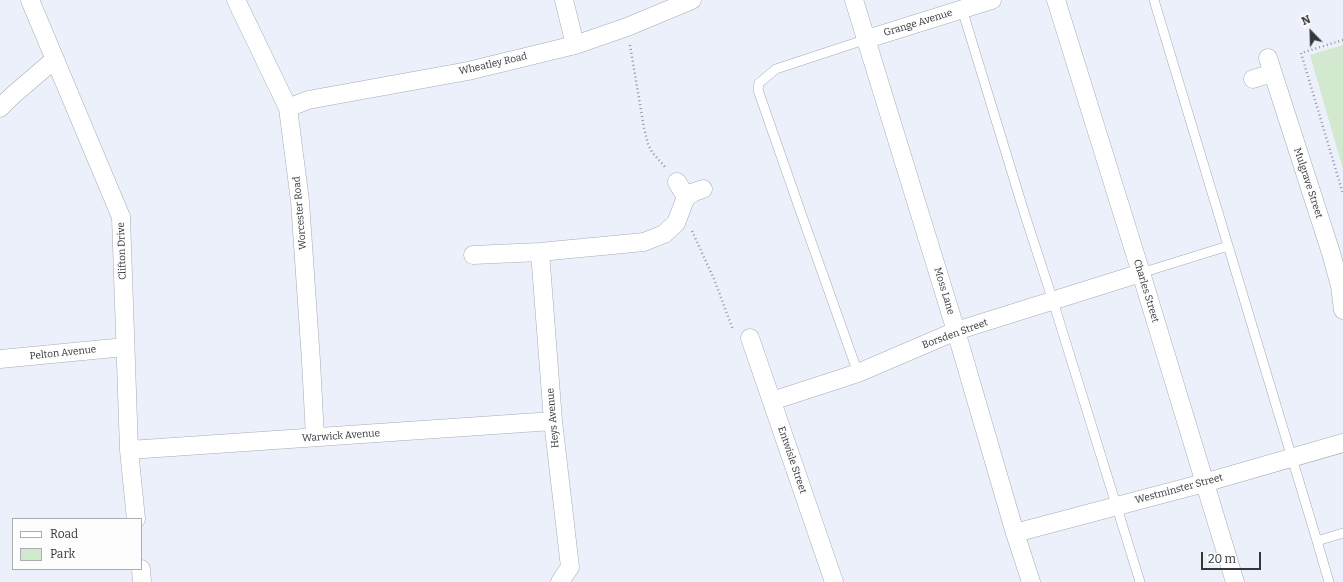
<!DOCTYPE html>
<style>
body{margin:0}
#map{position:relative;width:1343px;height:582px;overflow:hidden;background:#ebf0fb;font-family:Bitter,serif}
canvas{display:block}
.legend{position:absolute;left:12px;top:518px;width:130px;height:52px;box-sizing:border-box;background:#fdfdfd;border:1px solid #adadaf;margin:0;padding:5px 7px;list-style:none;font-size:12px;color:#34363a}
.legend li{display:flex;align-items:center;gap:8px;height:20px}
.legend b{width:20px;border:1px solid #adadaf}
.north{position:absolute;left:1291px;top:12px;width:40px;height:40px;-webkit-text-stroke:3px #fdfdfd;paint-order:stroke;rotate:337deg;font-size:11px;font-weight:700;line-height:16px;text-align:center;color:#34363a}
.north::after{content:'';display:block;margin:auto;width:14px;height:18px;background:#34363a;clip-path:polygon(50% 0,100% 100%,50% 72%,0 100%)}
.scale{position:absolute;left:1201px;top:552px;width:60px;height:18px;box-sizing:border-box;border:2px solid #34363a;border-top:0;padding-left:5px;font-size:12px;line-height:14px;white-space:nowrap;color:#34363a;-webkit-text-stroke:3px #fdfdfd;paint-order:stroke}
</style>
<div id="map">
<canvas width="1343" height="582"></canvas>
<ul class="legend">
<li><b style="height:5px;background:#fff"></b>Road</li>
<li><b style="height:11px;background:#d3e9cf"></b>Park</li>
</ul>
<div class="north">N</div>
<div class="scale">20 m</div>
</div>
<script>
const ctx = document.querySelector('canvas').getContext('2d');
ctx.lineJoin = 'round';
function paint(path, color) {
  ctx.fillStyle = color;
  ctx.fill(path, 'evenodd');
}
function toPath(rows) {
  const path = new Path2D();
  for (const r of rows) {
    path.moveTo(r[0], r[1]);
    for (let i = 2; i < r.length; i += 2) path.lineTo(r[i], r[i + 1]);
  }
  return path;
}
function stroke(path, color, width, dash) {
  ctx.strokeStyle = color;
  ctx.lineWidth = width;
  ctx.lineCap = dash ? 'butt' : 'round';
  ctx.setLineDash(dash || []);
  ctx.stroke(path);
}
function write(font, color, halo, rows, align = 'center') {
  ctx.font = font + ' Bitter,serif';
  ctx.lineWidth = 3;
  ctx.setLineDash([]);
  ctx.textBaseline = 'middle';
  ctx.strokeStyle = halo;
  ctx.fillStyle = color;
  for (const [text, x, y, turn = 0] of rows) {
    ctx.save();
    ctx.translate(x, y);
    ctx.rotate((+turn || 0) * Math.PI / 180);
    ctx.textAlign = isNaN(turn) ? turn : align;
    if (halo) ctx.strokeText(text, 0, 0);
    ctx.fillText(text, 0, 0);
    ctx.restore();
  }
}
paint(toPath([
 [1343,45,1343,169,1310,55]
]), '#d3e9cf');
const lane = toPath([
 [1154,0,1317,541,1343,533],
 [962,9,1024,212,1053,301,1140,582],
 [1141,273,1228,246],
 [858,373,801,213,758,90,759,83,776,69,867,39],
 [1317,541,1329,582]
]);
const street = toPath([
 [30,0,121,217,129,450,136,519],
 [236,0,288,108,300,201,311,361,315,437],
 [564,0,575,45],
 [854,0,956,331,1015,533,1031,582],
 [1056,0,1141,273,1235,582],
 [867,39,992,0],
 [1268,58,1331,253,1340,286,1343,310],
 [1253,79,1273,73],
 [0,108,12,96,55,59],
 [288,108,308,100,468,71,575,45,627,27,692,0],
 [686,197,694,192,703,189],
 [540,252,553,421,570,567,560,582],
 [473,255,540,252,644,242,664,234,676,223,686,197,677,182],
 [750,338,834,582],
 [0,359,125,347],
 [772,401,858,373,956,331,1141,273],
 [129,450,553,421],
 [1015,533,1204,483,1343,443],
 [141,569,142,582]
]);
stroke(lane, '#a6abb5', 10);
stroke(street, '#a6abb5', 19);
stroke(toPath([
 [1343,40,1301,53,1343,194],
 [630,45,644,128,648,144,652,152,666,168],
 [692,231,714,279,733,330]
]), '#93979e', 2.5, [1, 3]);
stroke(lane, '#fff', 9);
stroke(street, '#fff', 18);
write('10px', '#34363a', '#fdfdfd', [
 ["Grange Avenue",918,23,-17],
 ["Wheatley Road",493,64,-13],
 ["Mulgrave Street",1308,183,72],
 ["Worcester Road",300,213,-95],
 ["Clifton Drive",122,251,-92],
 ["Moss Lane",944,291,73],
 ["Charles Street",1146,291,73],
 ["Borsden Street",955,334,-20],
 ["Pelton Avenue",63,353,-6],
 ["Heys Avenue",553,418,-95],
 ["Warwick Avenue",341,436,-4],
 ["Entwisle Street",792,460,71],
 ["Westminster Street",1179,489,-15]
]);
</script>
